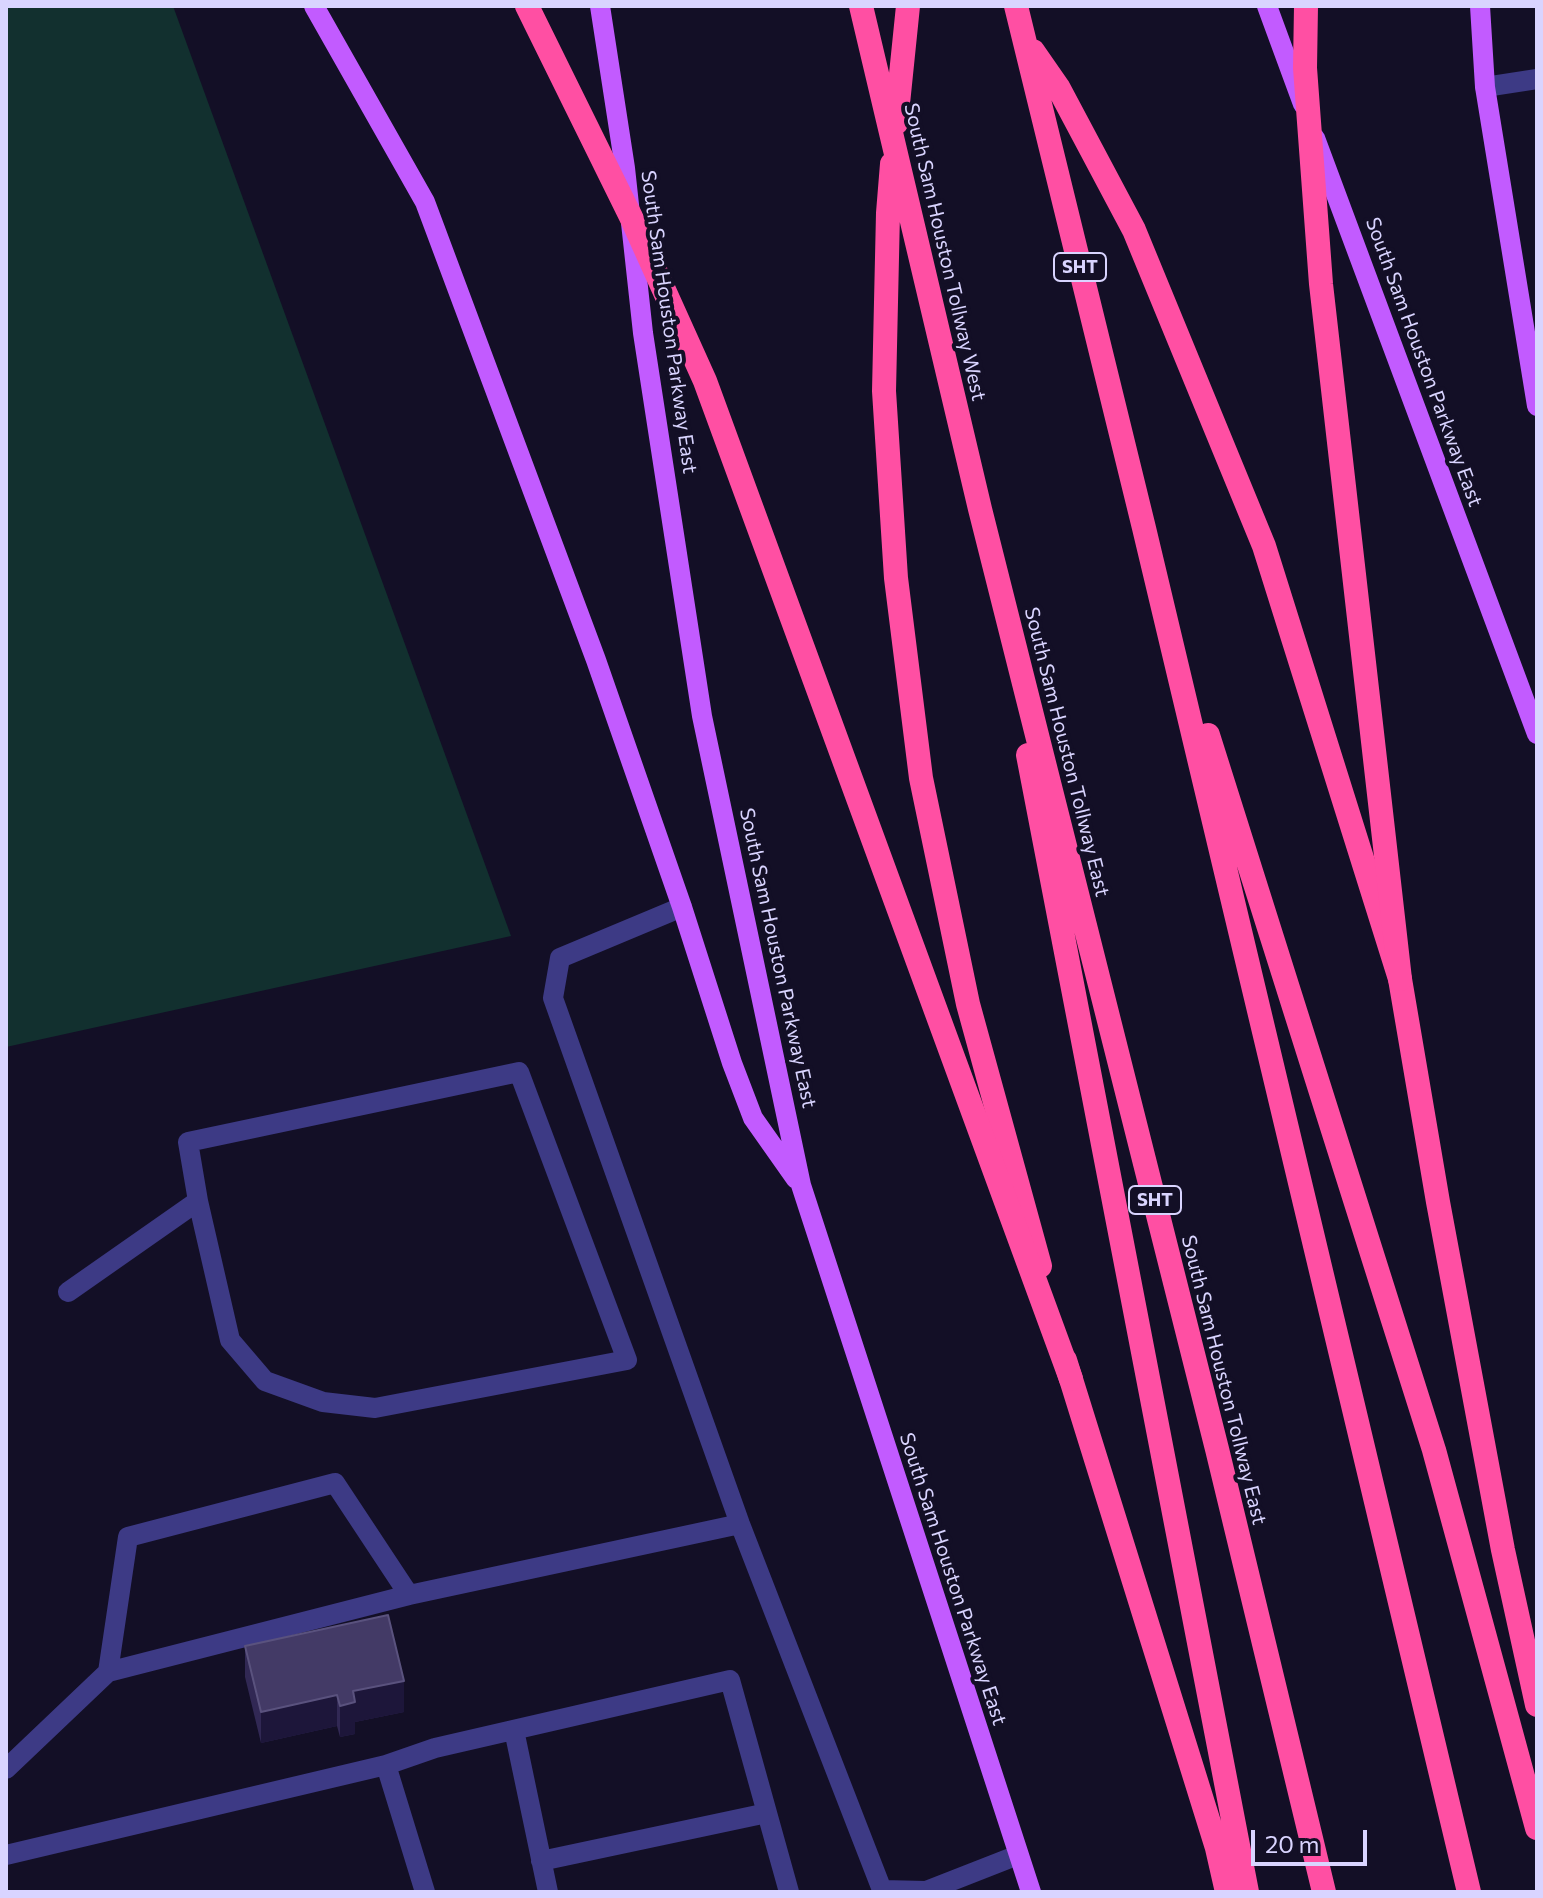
<!DOCTYPE html>
<style>
body{margin:0}
#map{position:relative;width:1543px;height:1898px;overflow:hidden;background:#130f26;font-family:Commissioner,sans-serif}
canvas{display:block}
.frame{position:absolute;inset:0;border:8px solid #d9d4ff;pointer-events:none}
.scale{position:absolute;left:1251px;top:1830px;width:116px;height:36px;box-sizing:border-box;border:4px solid #d9d4ff;border-top:0;padding-left:10px;font-size:24px;line-height:28px;white-space:nowrap;color:#d9d4ff;-webkit-text-stroke:6px #130f26;paint-order:stroke}
</style>
<div id="map">
<canvas width="1543" height="1898"></canvas>
<div class="frame"></div>
<div class="scale">20 m</div>
</div>
<script>
const ctx = document.querySelector('canvas').getContext('2d');
ctx.lineJoin = 'round';
function paint(path, color) {
  ctx.fillStyle = color;
  ctx.fill(path, 'evenodd');
}
function toPath(rows) {
  const path = new Path2D();
  for (const r of rows) {
    path.moveTo(r[0], r[1]);
    for (let i = 2; i < r.length; i += 2) path.lineTo(r[i], r[i + 1]);
  }
  return path;
}
function stroke(path, color, width, dash) {
  ctx.strokeStyle = color;
  ctx.lineWidth = width;
  ctx.lineCap = dash ? 'butt' : 'round';
  ctx.setLineDash(dash || []);
  ctx.stroke(path);
}
function write(font, color, halo, rows, align = 'center') {
  ctx.font = font + ' Commissioner,sans-serif';
  ctx.lineWidth = 8;
  ctx.setLineDash([]);
  ctx.textBaseline = 'middle';
  ctx.strokeStyle = halo;
  ctx.fillStyle = color;
  for (const [text, x, y, turn = 0] of rows) {
    ctx.save();
    ctx.translate(x, y);
    ctx.rotate((+turn || 0) * Math.PI / 180);
    ctx.textAlign = isNaN(turn) ? turn : align;
    if (halo) ctx.strokeText(text, 0, 0);
    ctx.fillText(text, 0, 0);
    ctx.restore();
  }
}
paint(toPath([
 [6,6,173,6,511,936,6,1047]
]), '#12302f');
stroke(toPath([
 [1485,87,1537,79],
 [682,907,560,958,553,998,740,1524,882,1890,926,1891,1018,1855],
 [68,1292,198,1201,188,1142,519,1072,627,1360,375,1408,323,1402,265,1381,230,1340,198,1201],
 [409,1595,335,1483,128,1537,108,1672,409,1595,740,1524],
 [514,1730,548,1892],
 [386,1765,425,1892],
 [6,1769,108,1672],
 [6,1855,386,1765,435,1748,730,1680,789,1892],
 [541,1861,767,1813]
]), '#3d3a85', 20);
stroke(toPath([
 [314,6,425,202,596,660,682,907,732,1063,753,1118,796,1179],
 [600,6,625,168,643,333,702,716,801,1185,1031,1892],
 [1267,6,1303,104],
 [1480,6,1485,87,1537,406],
 [1315,138,1537,734]
]), '#c25bff', 20);
stroke(toPath([
 [861,6,980,509,1217,1449,1324,1892],
 [1016,6,1144,528,1469,1892],
 [1033,51,1058,87,1134,230,1264,546,1400,979,1438,1202,1503,1550,1537,1705],
 [896,123,908,6],
 [892,164,888,213,884,391,896,578,921,778,968,1004,1040,1266],
 [1208,735,1434,1450,1537,1828],
 [1028,755,1247,1892],
 [1065,1360,1217,1848,1227,1892]
]), '#ff4fa3', 24);
stroke(toPath([
 [527,6,632,219,705,381,1071,1379],
 [1306,6,1305,68,1321,284,1400,979]
]), '#ff4fa3', 24);
paint(toPath([
 [245,1646,404,1712,355,1722,355,1734,340,1737,337,1726,261,1743,245,1677]
]), '#312854');
paint(toPath([
 [404,1681,404,1712,355,1722,355,1734,340,1737,340,1706,353,1691],
 [337,1695,337,1726,261,1743,261,1712]
]), '#1d163a');
const building = toPath([
 [388,1615,404,1681,353,1691,355,1702,340,1706,337,1695,261,1712,245,1646,388,1615]
]);
paint(building, '#433a66');
stroke(building, '#5a527e', 2);
for (const [x, y, w] of [
 [1080,267,52],
 [1155,1200,52]
]) {
  const box = new Path2D();
  box.roundRect(x - w / 2, y - 14, w, 28, 6);
  ctx.fillStyle = '#130f26';
  ctx.fill(box);
  stroke(box, '#d9d4ff', 2);
}
write('bold 18px', '#d9d4ff', null, [
 ["SHT",1080,267],
 ["SHT",1155,1200]
]);
write('20px', '#d9d4ff', '#130f26', [
 ["South Sam Houston Tollway West",945,252,77],
 ["South Sam Houston Parkway East",669,322,82],
 ["South Sam Houston Parkway East",1424,362,70],
 ["South Sam Houston Tollway East",1067,752,76],
 ["South Sam Houston Parkway East",778,958,78],
 ["South Sam Houston Tollway East",1224,1380,76],
 ["South Sam Houston Parkway East",953,1579,72]
]);
</script>
